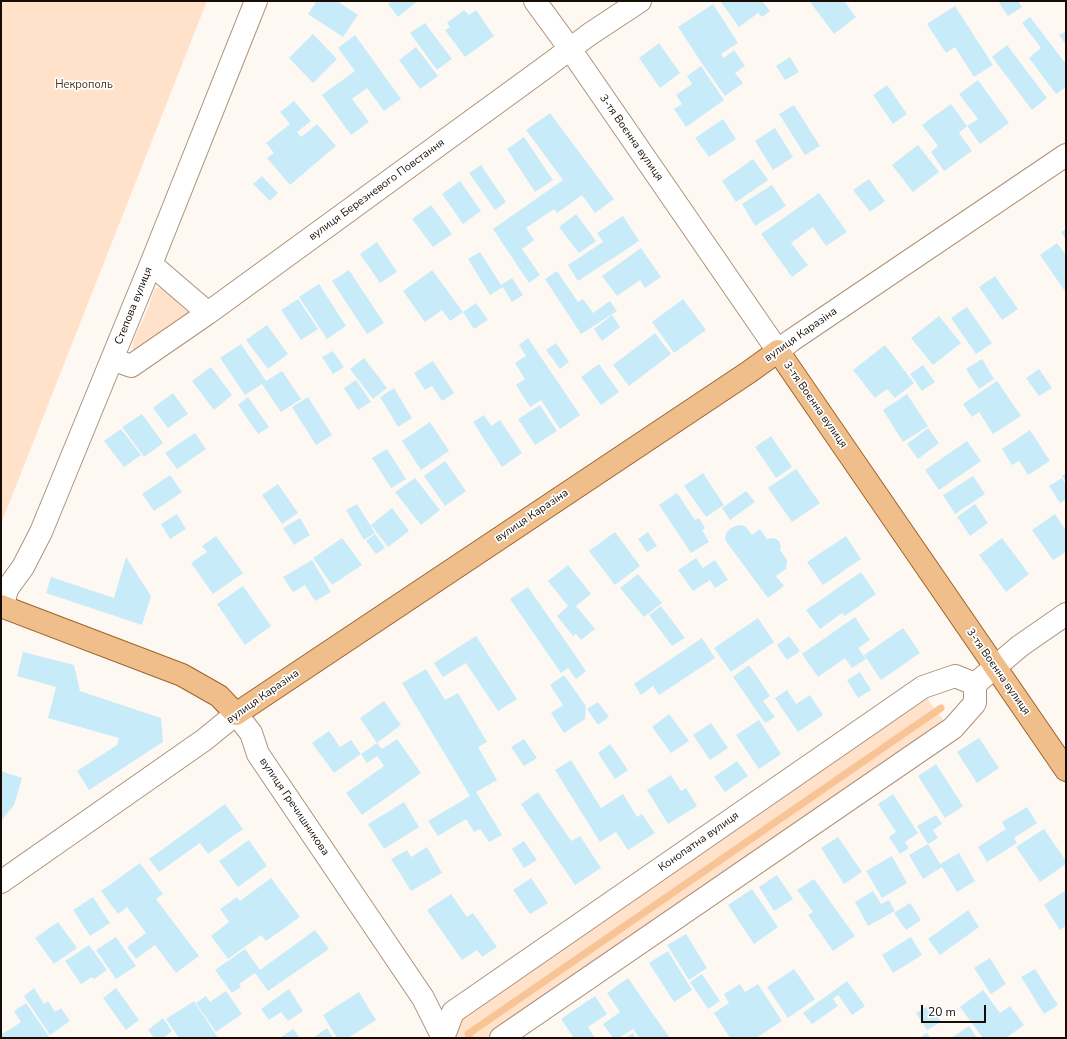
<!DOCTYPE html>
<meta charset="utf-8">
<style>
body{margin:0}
#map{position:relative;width:1067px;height:1039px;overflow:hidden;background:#fef8f3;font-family:"Nunito Sans",sans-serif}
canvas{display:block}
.frame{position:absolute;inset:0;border:2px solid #160d05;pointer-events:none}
.scale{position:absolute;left:921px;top:1005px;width:65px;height:18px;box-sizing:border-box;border:2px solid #160d05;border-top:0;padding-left:5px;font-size:12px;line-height:14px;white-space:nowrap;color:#160d05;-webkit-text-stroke:3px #fff;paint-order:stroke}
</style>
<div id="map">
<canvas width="1067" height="1039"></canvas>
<div class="frame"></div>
<div class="scale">20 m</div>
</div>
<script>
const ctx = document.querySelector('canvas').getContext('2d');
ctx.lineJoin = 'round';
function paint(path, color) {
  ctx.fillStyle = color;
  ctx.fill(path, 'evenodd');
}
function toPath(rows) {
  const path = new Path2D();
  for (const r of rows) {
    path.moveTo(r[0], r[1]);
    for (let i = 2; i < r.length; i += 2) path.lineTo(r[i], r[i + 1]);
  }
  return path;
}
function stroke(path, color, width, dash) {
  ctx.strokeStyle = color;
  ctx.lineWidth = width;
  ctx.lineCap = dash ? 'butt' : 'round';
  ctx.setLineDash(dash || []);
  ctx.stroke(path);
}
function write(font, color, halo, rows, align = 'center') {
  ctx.font = font + ' "Nunito Sans",sans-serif';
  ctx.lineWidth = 3.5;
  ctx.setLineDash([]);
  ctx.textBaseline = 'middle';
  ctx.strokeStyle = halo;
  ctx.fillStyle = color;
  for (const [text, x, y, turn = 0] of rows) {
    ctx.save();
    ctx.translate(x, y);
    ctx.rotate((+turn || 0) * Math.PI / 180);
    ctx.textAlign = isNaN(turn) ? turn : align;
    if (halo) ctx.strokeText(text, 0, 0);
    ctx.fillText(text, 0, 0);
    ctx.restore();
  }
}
paint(toPath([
 [1,1,207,1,1,524],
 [155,288,169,288,193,312,132,352,134,339,146,313],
 [926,697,948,726,499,1033,489,1038,451,1038,456,1020]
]), '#ffe2c9');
stroke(toPath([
 [470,1038,468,1034,941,708]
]), '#f8c496', 7);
paint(toPath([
 [317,1,337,1,358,15,343,37,308,14],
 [393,1,418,1,398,17,388,4],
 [720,1,762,1,770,11,762,17,758,13,739,27],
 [810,1,844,1,856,17,834,34,810,2],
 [998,1,1018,1,1022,7,1008,16],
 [713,4,738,43,721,54,724,58,734,50,745,66,735,73,743,83,725,96,703,65,678,27],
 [955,6,993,65,974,77,955,47,946,53,927,24],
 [464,10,469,15,476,10,494,36,465,57,445,30,450,27,447,23],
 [1030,17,1066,64,1066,87,1056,94,1029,58,1041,48,1022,23],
 [425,23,452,59,437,70,410,33],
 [1066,31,1066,45,1059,35],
 [313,34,337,59,313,83,289,58],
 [355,35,401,99,384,111,367,88,352,99,369,122,351,135,322,95,355,71,338,48],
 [659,43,680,73,660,88,639,58],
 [1007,45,1047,98,1032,110,992,57],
 [416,47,438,76,420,89,399,60],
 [790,57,799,72,785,80,776,66],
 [701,66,724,100,686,127,674,109,682,104,676,95,692,84,687,76],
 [978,80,1009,123,980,144,967,126,978,119,959,94],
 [887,85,907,114,893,124,873,95],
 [294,101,311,121,297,132,301,137,317,124,336,146,290,185,267,158,274,153,266,143,290,124,280,112],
 [951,104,967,126,959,133,972,151,944,171,931,152,938,146,922,125],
 [794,105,820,146,805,155,779,114],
 [550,113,614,199,595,213,582,195,557,213,554,209,526,228,534,240,522,249,540,275,529,283,493,229,563,180,526,130],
 [723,119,736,139,709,157,695,138],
 [775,128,793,157,773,170,755,141],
 [524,137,553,180,535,192,507,149],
 [918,145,939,172,913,192,892,165],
 [753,159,768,180,736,202,722,181],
 [481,165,506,202,495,210,469,173],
 [262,176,278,193,270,201,253,184],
 [869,179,885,201,870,212,853,190],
 [460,181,481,211,463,224,442,194],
 [772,185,786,206,755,226,742,204],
 [819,193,847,232,826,246,813,227,791,243,808,265,792,277,761,234],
 [431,205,452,234,433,247,412,219],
 [576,214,596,241,579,253,559,227],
 [623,216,639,241,578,281,568,265,603,242,597,233],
 [1066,229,1066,240,1061,232],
 [377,242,397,272,380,283,360,254],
 [1057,243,1066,255,1066,288,1064,290,1040,255],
 [641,248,661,277,645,288,640,280,617,296,602,276],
 [480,252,501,285,512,278,523,295,512,302,503,287,490,295,468,259],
 [349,270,384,323,367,334,332,281],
 [432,270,463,312,476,303,488,320,474,329,463,312,450,321,442,310,425,322,403,291],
 [557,271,578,302,583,299,593,313,610,301,617,311,581,334,545,279],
 [995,276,1018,309,1002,320,979,287],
 [319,284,346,326,327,339,299,297],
 [298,299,318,329,301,340,281,310],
 [683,299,706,330,674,353,652,322],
 [967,307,992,343,976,354,951,318],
 [612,315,620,327,602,341,594,329],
 [939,316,961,343,933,365,911,338],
 [267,325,288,354,268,369,246,340],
 [655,333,671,354,629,386,613,365],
 [528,338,580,415,560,429,541,400,530,407,516,385,525,379,515,363,526,356,519,345],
 [556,343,569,362,560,369,546,350],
 [241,344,266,381,282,371,301,399,281,412,262,384,245,395,220,358],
 [885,345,914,383,895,398,887,389,875,398,853,370],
 [333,351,344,367,333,374,322,357],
 [364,358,387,388,373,399,350,369],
 [982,359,994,379,979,389,966,369],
 [433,361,454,393,442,401,432,386,425,390,414,373],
 [599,364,619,392,601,405,581,377],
 [923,365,935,382,922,391,910,374],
 [211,367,232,395,214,410,192,381],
 [1039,369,1052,388,1039,396,1026,378],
 [356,380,371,402,358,410,344,388],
 [997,381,1021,416,993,434,979,412,972,417,963,404],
 [394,388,412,418,398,427,380,397],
 [173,393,188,414,168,428,153,408],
 [907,394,928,426,903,442,883,410],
 [248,397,269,427,258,434,238,405],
 [308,397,332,435,316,445,292,407],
 [540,405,557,431,535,445,518,419],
 [142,414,163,443,144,457,122,427],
 [484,415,491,426,500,420,522,453,502,467,473,422],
 [430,422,449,451,421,470,402,441],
 [928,428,939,443,918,459,907,444],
 [121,429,141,455,124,467,104,441],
 [1030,430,1050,461,1028,475,1019,461,1012,465,1002,449],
 [195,433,206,449,177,469,165,453],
 [771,436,792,467,776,478,755,447],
 [967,441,981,461,939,490,925,470],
 [387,449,406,479,391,488,372,458],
 [445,461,466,491,445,506,424,476],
 [796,469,820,503,792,522,768,488],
 [703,473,724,505,706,517,684,486],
 [1066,473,1066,482,1062,476],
 [170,475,182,492,154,511,142,494],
 [973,476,985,494,955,514,943,495],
 [415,478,440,510,421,525,395,492],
 [1062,478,1066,484,1066,499,1060,503,1049,486],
 [278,484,298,513,282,524,262,495],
 [746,491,755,502,730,520,722,508],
 [677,493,695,520,699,518,705,528,702,530,709,542,691,553,659,505],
 [357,504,375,533,364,540,346,510],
 [975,504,988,523,970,536,957,517],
 [392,508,409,531,388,547,371,525],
 [177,514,186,529,170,539,161,524],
 [1055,514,1066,531,1066,552,1053,560,1032,530],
 [300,518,310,535,294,545,283,528],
 [738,525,745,526,752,535,760,529,767,539,774,538,779,541,781,546,780,550,787,560,786,569,776,576,784,586,768,598,725,540,726,533,731,528],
 [615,532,640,566,615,585,589,551],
 [648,532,657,546,647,552,638,539],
 [375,534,385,548,376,554,366,541],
 [216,536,243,573,213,594,191,563,207,552,202,546],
 [846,536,861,559,823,585,807,562],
 [342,538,362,565,332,585,313,558],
 [1002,538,1029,574,1006,592,979,555],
 [126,557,151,596,142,625,46,593,51,577,114,598],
 [696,558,703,568,715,560,728,580,715,588,710,580,693,591,678,570],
 [312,560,331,592,315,601,305,585,293,592,283,577],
 [568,565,591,594,576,606,595,629,581,640,576,634,573,636,557,616,568,606,548,581],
 [861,572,876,594,845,616,842,613,820,629,806,610],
 [638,574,662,603,644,617,620,588],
 [243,586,271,626,245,645,217,604],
 [528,587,586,671,576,679,568,668,561,673,510,599],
 [661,606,685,638,672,646,649,615],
 [855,617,870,640,858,648,866,659,852,668,845,658,818,677,802,654],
 [758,618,774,642,731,672,714,648],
 [903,628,920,653,881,680,864,655],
 [476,636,517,699,498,711,466,663,443,677,434,663],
 [789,636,800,651,787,660,777,645],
 [702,638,715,658,659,695,653,686,641,695,634,684],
 [23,652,74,665,80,691,161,718,163,742,89,790,77,771,117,745,119,738,48,718,56,687,17,676],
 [749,665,770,696,763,701,775,717,765,723,733,677],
 [426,669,445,700,458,693,487,742,478,747,497,780,476,792,502,835,489,842,480,829,474,832,466,819,438,836,428,821,470,796,402,683],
 [860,672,871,690,858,698,847,680],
 [564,675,586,706,585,719,564,733,551,713,563,705,550,685],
 [787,690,796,704,810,695,823,715,798,732,775,698],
 [384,701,401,725,377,743,382,749,397,739,421,773,362,815,346,793,384,766,377,756,367,763,361,754,377,743,360,718],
 [598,702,609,717,598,725,587,709],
 [669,714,689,741,671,753,652,727],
 [759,720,781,754,759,769,736,735],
 [711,723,728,748,710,760,693,735],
 [329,731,340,747,351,740,361,754,334,773,312,743],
 [979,738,999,768,977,783,957,752],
 [524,739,537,758,524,766,511,747],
 [610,744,628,770,615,779,598,753],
 [571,760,601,808,623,794,637,817,642,814,655,833,628,850,616,832,600,842,555,770],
 [737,761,748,776,725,792,714,777],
 [936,764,963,806,945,818,918,776],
 [1,771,22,778,14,805,1,821],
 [671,775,681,791,686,788,697,806,668,824,647,790],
 [538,792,571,841,580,836,601,868,575,885,521,804],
 [893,794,918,833,905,842,909,848,900,854,889,837,896,832,878,804],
 [404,802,419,827,384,849,368,824],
 [225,804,243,829,208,854,200,843,159,872,149,859],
 [1027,807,1037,823,1014,838,1017,843,987,862,978,847,1006,829,1002,822],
 [936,815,942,824,933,830,938,838,928,844,917,826],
 [1044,829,1066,861,1066,864,1040,882,1016,847],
 [838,837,862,872,844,884,821,848],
 [249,840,267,866,238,887,219,861],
 [524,841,537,860,524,868,512,849],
 [928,844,940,864,959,853,975,881,957,892,942,867,923,879,909,855],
 [427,847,442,873,411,891,391,859,407,850,411,857],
 [892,856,907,883,882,898,866,871],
 [140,863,163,894,156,899,199,956,176,973,155,945,136,959,127,947,146,933,127,907,118,914,101,891],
 [777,875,793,899,774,911,759,887],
 [271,878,300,917,266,941,261,935,228,959,211,936,229,922,220,909,237,897,240,901],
 [531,878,548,903,530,914,513,890],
 [814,879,855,936,833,951,808,915,813,912,797,890],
 [752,889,778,927,754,944,728,905],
 [1066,890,1066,926,1060,930,1044,905],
 [873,891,881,904,889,900,895,911,868,926,855,902],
 [451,894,467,917,473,913,497,947,482,957,477,950,462,960,427,910],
 [93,897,110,923,90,936,73,910],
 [910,903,921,920,906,930,894,913],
 [968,910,979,927,940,955,928,939],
 [58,922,77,948,54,964,35,938],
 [315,930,329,949,268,991,255,973,239,984,241,987,232,993,215,970,245,949,260,970],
 [686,934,707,968,689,980,667,945],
 [116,937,136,966,116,979,96,950],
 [911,937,922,955,893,973,882,955],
 [89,945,107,970,94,979,92,977,81,984,65,961],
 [668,951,692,990,674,1002,649,963],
 [990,958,1006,984,991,994,974,968],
 [794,969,815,999,788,1018,767,987],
 [1035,969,1058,1005,1044,1014,1021,977],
 [702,974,720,1001,708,1009,690,982],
 [628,978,653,1014,670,1038,639,1038,633,1029,619,1038,613,1038,603,1024,620,1012,607,993],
 [847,981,865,1006,852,1015,838,995,833,999,838,1006,812,1024,803,1013],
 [740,984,745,992,758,984,782,1021,756,1038,730,1038,714,1013,729,1003,724,994],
 [34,988,44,1004,48,1001,55,1012,61,1008,70,1021,50,1035,24,996],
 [116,988,139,1020,126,1030,103,998],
 [289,989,303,1011,288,1021,281,1012,269,1020,261,1009],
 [983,990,1000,1013,1010,1006,1024,1025,1006,1038,983,1038,960,1007],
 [226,991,242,1014,216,1032,196,1003,206,996,210,1002],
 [359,992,376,1020,348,1038,337,1038,323,1015],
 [595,996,607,1014,588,1027,595,1038,574,1038,561,1019],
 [194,1001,218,1038,179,1038,166,1019],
 [26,1003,50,1038,1,1038,1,1035,21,1022,14,1011],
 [930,1005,941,1022,927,1030,916,1013],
 [163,1018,172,1031,163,1038,154,1038,148,1030],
 [969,1026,977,1038,951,1038],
 [327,1028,333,1038,313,1038],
 [293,1029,300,1038,280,1038],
 [633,1033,636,1038,625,1038],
 [927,1033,931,1038,919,1038]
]), '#c8ebfa');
const minor = toPath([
 [535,1,570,49,778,351,792,340,1066,155],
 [151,264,208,313],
 [112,359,131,366,208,313,543,69,590,34,640,1],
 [3,606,7,589,23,567,41,532,151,264,256,1],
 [1,882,204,740,236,714,251,733,258,754,423,998,443,1038],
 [443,1038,453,1012,923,687,955,676,975,684,1020,646,1066,614],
 [501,1038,953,728,975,703,975,684]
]);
const major = toPath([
 [1,606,182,675,219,696,236,714,749,372,778,351,1066,770]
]);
stroke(minor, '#ad927b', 24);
stroke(major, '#9d6429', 24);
stroke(minor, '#fff', 22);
stroke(major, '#f0be8b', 22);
write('11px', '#4a3016', '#fff', [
 ["Некрополь",84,85]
]);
write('11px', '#160d05', '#fff', [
 ["3-тя Воєнна вулиця",631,138,55],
 ["вулиця Березневого Повстання",377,190,-36],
 ["Степова вулиця",134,306,-68],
 ["вулиця Каразіна",801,335,-35],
 ["3-тя Воєнна вулиця",815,405,55],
 ["вулиця Каразіна",532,516,-34],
 ["3-тя Воєнна вулиця",998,672,55],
 ["вулиця Каразіна",263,697,-35],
 ["вулиця Гречишникова",294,807,56],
 ["Конопатна вулиця",699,842,-35]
]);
</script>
